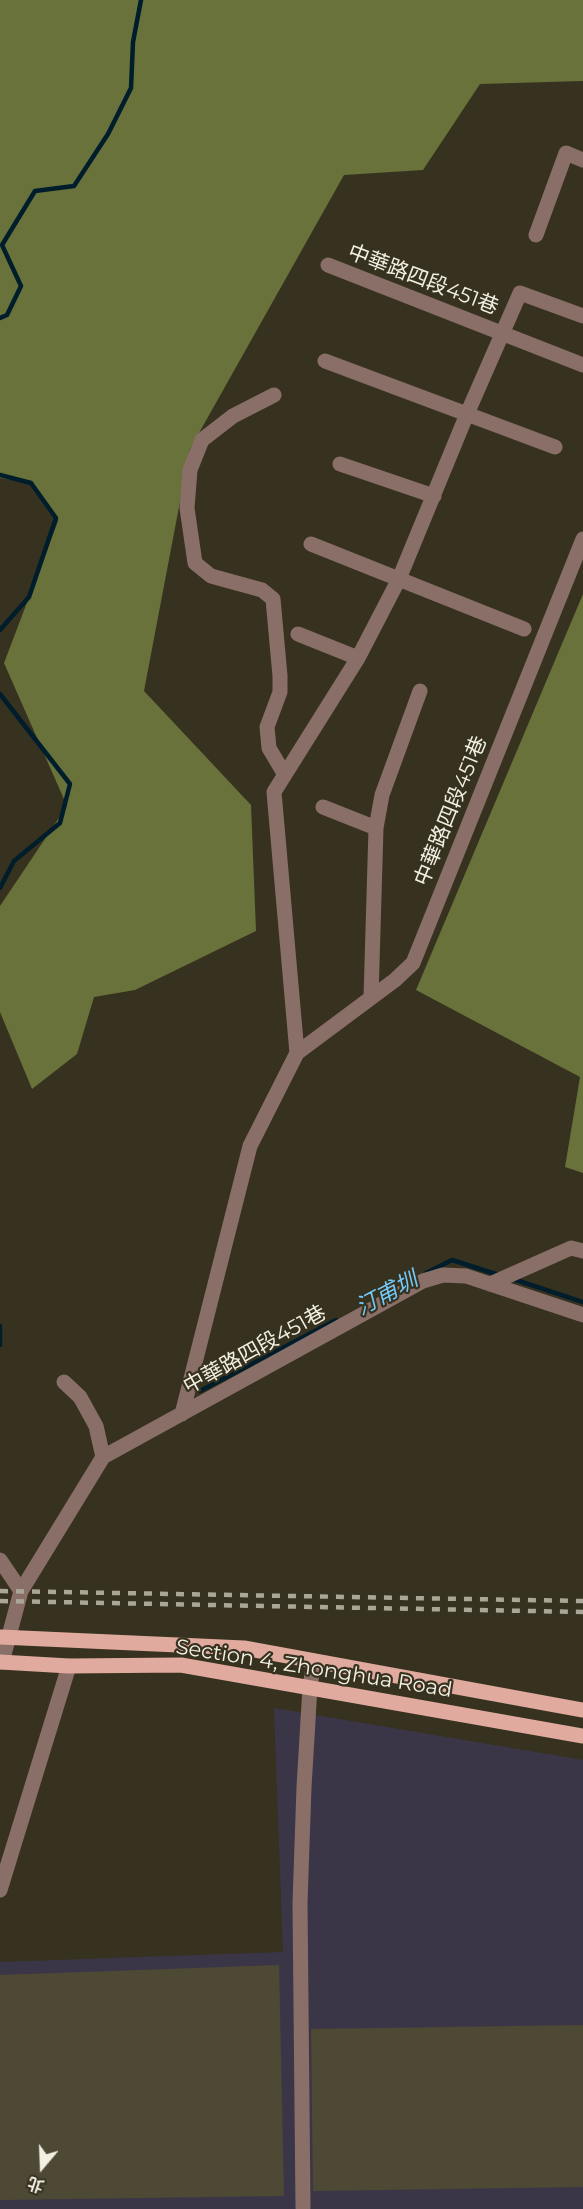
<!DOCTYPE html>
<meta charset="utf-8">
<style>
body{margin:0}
#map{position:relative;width:583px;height:2209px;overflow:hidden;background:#37321f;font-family:Montserrat,"Noto Sans TC",sans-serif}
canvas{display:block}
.north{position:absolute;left:12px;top:2137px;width:60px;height:60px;-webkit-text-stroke:4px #37321f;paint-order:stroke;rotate:199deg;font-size:16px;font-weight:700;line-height:24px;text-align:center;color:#f3efe3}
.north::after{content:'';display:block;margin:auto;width:21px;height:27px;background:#f3efe3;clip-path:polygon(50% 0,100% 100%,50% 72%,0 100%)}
</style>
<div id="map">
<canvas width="583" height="2209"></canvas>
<div class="north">北</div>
</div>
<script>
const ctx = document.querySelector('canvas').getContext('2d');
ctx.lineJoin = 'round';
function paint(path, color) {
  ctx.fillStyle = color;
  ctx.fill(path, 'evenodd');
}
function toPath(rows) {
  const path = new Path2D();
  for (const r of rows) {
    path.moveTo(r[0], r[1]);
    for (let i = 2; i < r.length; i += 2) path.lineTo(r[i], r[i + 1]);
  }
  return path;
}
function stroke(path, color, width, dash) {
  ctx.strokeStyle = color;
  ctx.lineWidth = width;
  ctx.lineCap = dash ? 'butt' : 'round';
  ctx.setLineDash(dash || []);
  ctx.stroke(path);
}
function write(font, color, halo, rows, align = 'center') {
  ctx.font = font + ' Montserrat,"Noto Sans TC",sans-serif';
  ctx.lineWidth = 4.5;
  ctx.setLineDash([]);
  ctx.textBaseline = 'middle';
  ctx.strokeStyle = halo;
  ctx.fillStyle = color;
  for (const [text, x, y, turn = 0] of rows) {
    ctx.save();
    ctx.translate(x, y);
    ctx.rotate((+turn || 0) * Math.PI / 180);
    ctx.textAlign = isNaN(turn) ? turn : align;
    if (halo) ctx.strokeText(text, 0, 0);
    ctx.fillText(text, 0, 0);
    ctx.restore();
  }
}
paint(toPath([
 [274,1708,583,1760,583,2209,0,2209,0,1962,283,1952]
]), '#3b3647');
paint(toPath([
 [0,0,583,0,583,81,480,84,423,170,344,175,190,449,144,691,251,805,256,931,135,990,94,997,77,1054,32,1089,0,1012,0,906,67,806,4,663,58,521,31,483,0,478],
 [583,594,583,1173,565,1167,580,1077,416,990]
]), '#68723a');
stroke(toPath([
 [0,318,7,315,21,286,2,245,35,191,74,186,108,134,131,88,133,42,141,0],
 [0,475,31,483,56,518,29,597,0,630],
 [0,694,70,784,60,823,14,861,0,888],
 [426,1273,452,1260,499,1275],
 [513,1279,583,1302],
 [0,1326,0,1345],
 [200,1391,336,1320]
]), '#001d2c', 4.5);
paint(toPath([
 [279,1965,284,2196,0,2200,0,1975],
 [583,2025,583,2187,313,2191,311,2029]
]), '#4e4935');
stroke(toPath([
 [536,235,566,153,583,160],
 [328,265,583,365],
 [325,361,555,447],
 [274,395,233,416,202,440,190,470,187,508,195,563,211,576,262,590,273,599,280,676,280,692,267,727,269,748,285,775],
 [340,464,434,496],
 [311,544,524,629],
 [298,634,358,658],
 [323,807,376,828],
 [371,998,376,828,382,795,420,691],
 [297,1053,395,980,413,963,583,539],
 [490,1284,571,1248,583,1251],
 [64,1382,80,1397,96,1426,103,1457],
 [182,1414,250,1146,297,1053,274,792,358,658,399,579,467,414,520,293,583,316],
 [0,1560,21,1591],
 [2,1662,21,1591,103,1457,423,1281,443,1275,466,1276,583,1315],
 [0,1890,69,1666],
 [303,2207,300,1903,304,1787,310,1687,314,1661]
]), '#8a6f69', 15);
stroke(toPath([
 [0,1637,244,1648,583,1710],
 [0,1662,69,1666,181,1665,583,1736]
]), '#e1aa9f', 15);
stroke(toPath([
 [0,1591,583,1601],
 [0,1601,583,1612]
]), '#aba798', 4.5, [8, 8]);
write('21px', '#f3efe3', '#37321f', [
 ["中華路四段451巷",423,280,21],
 ["中華路四段451巷",451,811,-68],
 ["中華路四段451巷",255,1350,-29],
 ["Section 4, Zhonghua Road",314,1669,9]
]);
write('italic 22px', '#73cbfb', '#37321f', [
 ["汀甫圳",387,1294,-28]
]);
</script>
